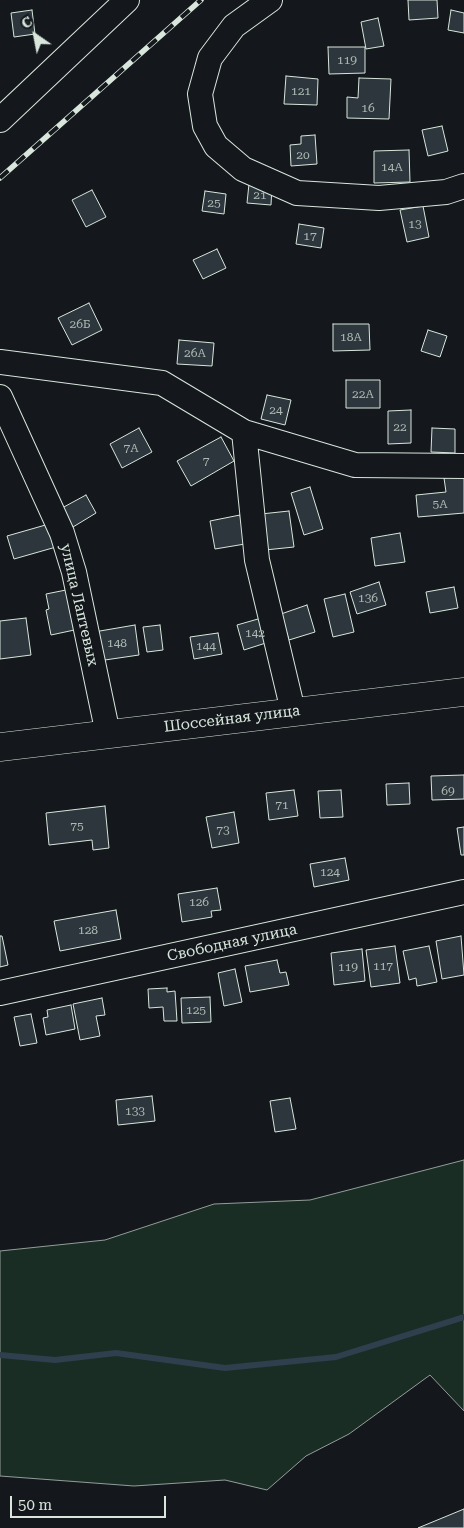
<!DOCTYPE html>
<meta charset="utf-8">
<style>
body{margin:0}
#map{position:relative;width:464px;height:1528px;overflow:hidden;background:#14181c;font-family:"Roboto Serif",serif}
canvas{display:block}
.north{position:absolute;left:10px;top:10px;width:50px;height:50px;-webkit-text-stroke:4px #14181c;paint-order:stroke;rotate:327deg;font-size:14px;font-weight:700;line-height:20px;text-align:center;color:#d8e6dc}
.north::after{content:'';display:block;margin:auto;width:18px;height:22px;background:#d8e6dc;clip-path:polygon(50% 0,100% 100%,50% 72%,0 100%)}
.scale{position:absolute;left:10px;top:1496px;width:156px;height:22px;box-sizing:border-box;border:2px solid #d8e6dc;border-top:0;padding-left:6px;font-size:15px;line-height:18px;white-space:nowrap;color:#d8e6dc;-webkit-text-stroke:4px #14181c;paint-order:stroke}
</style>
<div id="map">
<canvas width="464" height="1528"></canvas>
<div class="north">С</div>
<div class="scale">50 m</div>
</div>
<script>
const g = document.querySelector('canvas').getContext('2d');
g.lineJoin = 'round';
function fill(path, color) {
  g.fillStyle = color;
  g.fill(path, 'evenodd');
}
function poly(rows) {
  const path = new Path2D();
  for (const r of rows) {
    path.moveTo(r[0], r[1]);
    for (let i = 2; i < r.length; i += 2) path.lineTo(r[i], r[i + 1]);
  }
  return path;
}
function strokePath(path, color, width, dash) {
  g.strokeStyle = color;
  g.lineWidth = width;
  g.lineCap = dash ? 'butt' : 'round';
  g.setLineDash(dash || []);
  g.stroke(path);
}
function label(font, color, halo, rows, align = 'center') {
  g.font = font + ' "Roboto Serif",serif';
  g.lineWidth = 4;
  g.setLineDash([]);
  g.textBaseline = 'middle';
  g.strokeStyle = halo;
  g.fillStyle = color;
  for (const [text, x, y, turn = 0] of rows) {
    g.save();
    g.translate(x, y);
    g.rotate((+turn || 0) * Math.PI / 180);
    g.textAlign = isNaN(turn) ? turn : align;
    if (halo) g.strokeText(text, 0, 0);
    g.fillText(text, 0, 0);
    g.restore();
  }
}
const green = poly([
 [464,1160,464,1411,430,1375,349,1434,306,1456,267,1490,225,1480,134,1486,0,1476,0,1251,105,1240,214,1204,310,1200,464,1160]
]);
const stream = poly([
 [0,1355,55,1360,116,1353,225,1368,336,1357,464,1317]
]);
const building = poly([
 [408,0,437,0,438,18,409,20,408,0],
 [32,10,35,34,14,37,11,13,32,10],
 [451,10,464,13,464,33,448,30,451,10],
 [378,18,384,46,366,49,361,22,378,18],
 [328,47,365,47,365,73,329,74,328,47],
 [286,76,318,79,317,105,284,104,286,76],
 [359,78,391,79,389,119,347,118,347,97,358,98,359,78],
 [442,126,448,151,428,156,422,130,442,126],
 [315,135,317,164,291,166,290,145,301,144,301,136,315,135],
 [409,150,410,182,374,183,374,151,409,150],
 [249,184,272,186,271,205,247,203,249,184],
 [92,190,106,217,86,227,72,200,92,190],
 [205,191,226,194,224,214,202,211,205,191],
 [423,206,429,237,407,242,400,210,423,206],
 [299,224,324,228,321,248,296,244,299,224],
 [217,249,226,268,203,279,193,260,217,249],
 [89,303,102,330,72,345,58,318,89,303],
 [333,324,369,324,370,350,333,351,333,324],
 [428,330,447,336,440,357,421,351,428,330],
 [179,340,214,343,212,366,177,364,179,340],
 [346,380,380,380,380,408,346,408,346,380],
 [267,395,291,400,285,425,261,419,267,395],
 [411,410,411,443,388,444,388,411,411,410],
 [139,428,152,452,122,468,110,444,139,428],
 [432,428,455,429,455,453,431,452,432,428],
 [221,437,234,461,191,486,177,461,221,437],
 [464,476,464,513,418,517,416,495,446,492,444,478,464,476],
 [310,487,323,529,304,535,291,493,310,487],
 [86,495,96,513,73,527,62,508,86,495],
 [289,511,294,547,265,550,261,514,289,511],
 [240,515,245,544,215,549,210,521,240,515],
 [49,524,56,547,14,559,7,536,49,524],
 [400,533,405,562,375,566,371,538,400,533],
 [379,582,386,605,357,614,350,592,379,582],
 [454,587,458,608,430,613,426,592,454,587],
 [71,589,79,629,51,635,46,610,49,609,46,594,71,589],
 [345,594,354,632,333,637,324,599,345,594],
 [307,605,315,632,289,640,281,614,307,605],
 [265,617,272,641,244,650,237,625,265,617],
 [26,618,31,655,0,659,0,621,26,618],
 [135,625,139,655,98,661,94,632,135,625],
 [160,625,163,650,147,652,143,627,160,625],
 [218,633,222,654,194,659,190,637,218,633],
 [464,775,464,799,432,800,431,776,464,775],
 [409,783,410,804,387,805,386,784,409,783],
 [294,790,298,816,269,820,266,793,294,790],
 [341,790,343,817,320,818,318,791,341,790],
 [105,806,109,848,93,850,92,840,49,845,46,813,105,806],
 [234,812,239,843,212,848,206,817,234,812],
 [464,827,464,855,461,855,457,828,464,827],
 [345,858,349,880,314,887,310,864,345,858],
 [217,888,221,910,211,911,212,917,182,922,178,894,217,888],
 [116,910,121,939,60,951,54,921,116,910],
 [0,936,2,936,8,965,0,967,0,936],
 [461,936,464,975,442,979,436,941,461,936],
 [395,946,400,983,371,987,366,950,395,946],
 [429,946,437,982,417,986,416,978,409,980,403,951,429,946],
 [362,949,365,981,334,985,331,953,362,949],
 [277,960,280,973,286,972,289,985,250,992,245,966,277,960],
 [235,969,242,1002,224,1006,218,973,235,969],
 [167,988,167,992,175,991,177,1021,164,1021,163,1007,149,1008,148,989,167,988],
 [210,997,211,1022,182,1023,181,998,210,997],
 [102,998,105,1015,96,1016,100,1036,80,1040,73,1004,102,998],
 [71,1005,75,1029,46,1035,43,1018,48,1017,47,1010,71,1005],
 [31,1014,37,1043,20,1046,14,1017,31,1014],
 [152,1096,155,1121,118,1125,116,1100,152,1096],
 [290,1098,296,1129,275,1132,270,1101,290,1098],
 [464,1509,464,1528,418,1528,464,1509]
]);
const minor = poly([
 [270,0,234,26,210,58,200,94,205,126,216,146,243,169,297,193,379,198,446,192,464,186],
 [0,120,127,0],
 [0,362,162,383,244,432,355,465,464,466],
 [0,397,62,533,74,572,108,734],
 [244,432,257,560,293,711],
 [0,993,464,892]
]);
const major = poly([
 [0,747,464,692]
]);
const rail = poly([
 [0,178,201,0]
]);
const numberNames = [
 ["119",347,60],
 ["121",301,91],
 ["16",368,108],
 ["20",303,155],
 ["14А",392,167],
 ["21",260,195],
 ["25",214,203],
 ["13",415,224],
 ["17",310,236],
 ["26Б",80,324],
 ["18А",351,337],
 ["26А",195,353],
 ["22А",363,394],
 ["24",276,410],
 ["22",400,427],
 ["7А",131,448],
 ["7",206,461],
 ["5А",440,504],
 ["136",368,598],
 ["142",255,633],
 ["148",117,643],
 ["144",206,646],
 ["69",448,791],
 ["71",282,805],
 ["75",77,826],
 ["73",223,830],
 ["124",330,872],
 ["126",199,902],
 ["128",88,930],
 ["117",383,966],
 ["119",348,967],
 ["125",196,1010],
 ["133",135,1111]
];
const streetNames = [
 ["улица Лаптевых",79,605,77],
 ["Шоссейная улица",232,719,-7],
 ["Свободная улица",232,943,-12]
];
fill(green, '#1a2d24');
strokePath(green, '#939e99', 1);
strokePath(stream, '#2f3f4d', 6);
fill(building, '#2c363c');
strokePath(building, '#d8e6dc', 1);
strokePath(minor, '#d8e6dc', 26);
strokePath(major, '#d8e6dc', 29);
strokePath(minor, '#14181c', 24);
strokePath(major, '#14181c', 28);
strokePath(rail, '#d8e6dc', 5.5);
strokePath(rail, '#14181c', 4, [11]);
label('12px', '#adbab4', null, numberNames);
label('15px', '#d8e6dc', '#14181c', streetNames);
</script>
